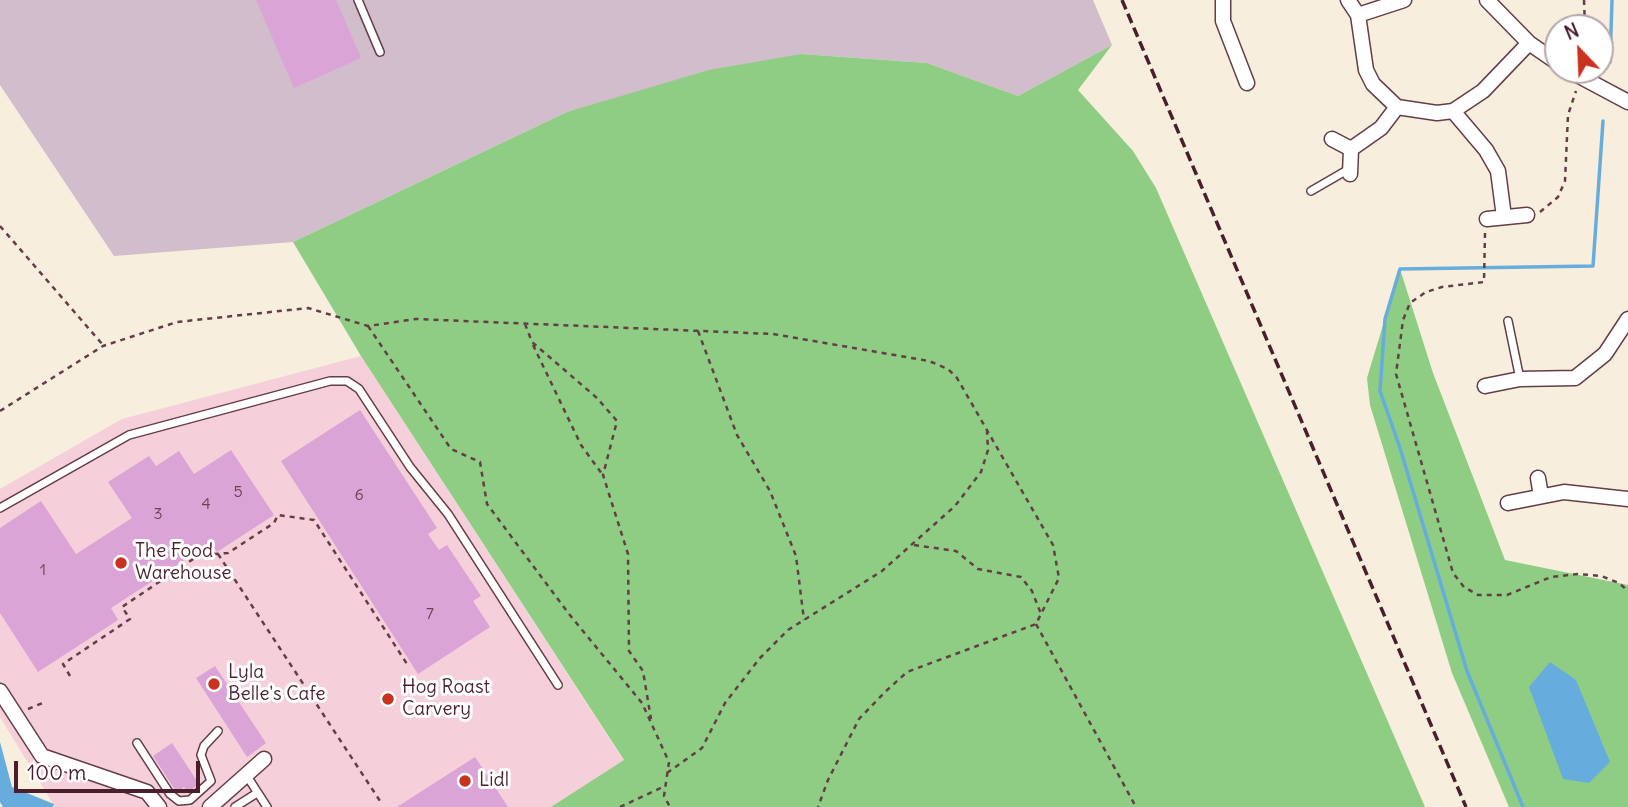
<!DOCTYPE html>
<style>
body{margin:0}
#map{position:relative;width:1628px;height:807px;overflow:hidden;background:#f7eede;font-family:Delius,sans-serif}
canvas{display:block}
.north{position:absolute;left:1544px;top:14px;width:70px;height:70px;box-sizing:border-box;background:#fff;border:2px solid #b7a5aa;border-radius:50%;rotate:337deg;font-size:19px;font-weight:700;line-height:28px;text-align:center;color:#4a1f2b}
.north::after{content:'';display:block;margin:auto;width:24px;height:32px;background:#c8321e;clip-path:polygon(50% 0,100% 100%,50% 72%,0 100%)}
.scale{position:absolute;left:14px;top:761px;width:186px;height:32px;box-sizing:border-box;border:4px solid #4a1f2b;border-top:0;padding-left:9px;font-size:21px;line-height:24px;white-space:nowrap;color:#4a1f2b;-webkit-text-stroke:5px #fff;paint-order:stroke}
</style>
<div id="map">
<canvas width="1628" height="807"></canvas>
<div class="north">N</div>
<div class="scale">100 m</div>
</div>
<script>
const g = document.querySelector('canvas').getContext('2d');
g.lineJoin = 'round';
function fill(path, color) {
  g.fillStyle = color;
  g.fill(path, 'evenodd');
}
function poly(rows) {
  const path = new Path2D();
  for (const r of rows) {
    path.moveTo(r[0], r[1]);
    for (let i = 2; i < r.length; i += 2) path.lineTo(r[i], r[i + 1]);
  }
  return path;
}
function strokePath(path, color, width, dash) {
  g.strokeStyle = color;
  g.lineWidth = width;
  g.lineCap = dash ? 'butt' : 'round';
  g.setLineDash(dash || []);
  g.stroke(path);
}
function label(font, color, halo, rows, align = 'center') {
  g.font = font + ' Delius,sans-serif';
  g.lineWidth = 6;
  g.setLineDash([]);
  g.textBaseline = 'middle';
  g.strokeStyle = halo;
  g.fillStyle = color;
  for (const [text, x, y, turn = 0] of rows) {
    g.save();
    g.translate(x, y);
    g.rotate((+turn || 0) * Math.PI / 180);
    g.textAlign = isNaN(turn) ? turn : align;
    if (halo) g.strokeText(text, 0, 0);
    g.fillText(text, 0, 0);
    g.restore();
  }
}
const built = poly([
 [361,356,624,761,551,807,55,807,0,717,0,489,122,419]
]);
const industrial = poly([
 [0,0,1093,0,1112,45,1018,96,927,63,801,54,567,112,293,242,114,256,0,85]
]);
const green = poly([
 [1112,45,1078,90,1133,151,1156,188,1425,807,551,807,624,760,361,356,293,242,567,112,709,70,801,54,927,63,1018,96],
 [1400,269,1433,373,1505,560,1628,585,1628,807,1509,807,1452,673,1370,405,1367,378]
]);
const water = poly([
 [1550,662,1576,680,1610,762,1589,783,1563,779,1529,687],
 [0,742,12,787,54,804,53,807,3,807,0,802]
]);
const stream = poly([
 [1610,62,1612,0],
 [1523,807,1467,671,1400,448,1380,391,1385,319,1400,269,1593,266,1603,121]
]);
const building = poly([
 [256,0,336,0,361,58,294,88],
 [360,410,437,528,428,534,439,550,447,545,481,596,473,601,490,627,418,674,281,461],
 [231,450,274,515,217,552,211,543,111,608,118,620,38,672,0,613,0,528,41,501,76,554,132,518,108,482,149,456,156,466,179,451,194,474],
 [215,666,266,743,247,757,196,678],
 [172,743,199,784,188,792,184,787,177,792,175,790,153,756],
 [475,757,508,807,397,807]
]);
const path = poly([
 [1584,0,1585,28],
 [1540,212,1558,197,1565,181,1568,115,1576,91],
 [0,226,103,345],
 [1485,233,1484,282,1442,287,1426,292,1410,303,1403,320,1396,374,1453,573,1464,587,1478,595,1507,595,1551,577,1578,574,1601,576,1619,583,1628,591],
 [525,324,532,342,597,398,617,421,603,475,628,554,629,651,643,671,651,719],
 [368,326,451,449,480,462,487,504,569,614,642,703,669,762,664,796,670,807],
 [698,331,737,435,770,491,796,556,804,620],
 [533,345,581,445,602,474],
 [0,411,103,346,177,322,308,308,368,326,416,319,773,334,929,361,948,369,957,378,1053,545,1059,578,1036,624,907,672,885,692,859,719,828,780,818,807],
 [914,545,956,551,978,569,1021,577,1032,591,1041,614],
 [218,554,382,804],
 [1036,624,1136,807],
 [70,676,63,664,130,619,122,607,208,549,215,554,228,553,274,523,278,515,314,520,407,664],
 [28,709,45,702],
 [667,773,702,748,725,703,760,658,788,630,882,571,955,506,981,472,988,450,987,431],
 [620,807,665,786]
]);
const service = poly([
 [358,0,380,52],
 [1311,191,1349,169],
 [1508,321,1520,379],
 [0,508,129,435,330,381,347,381,359,389,410,467,448,514,558,685],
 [137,743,170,794,179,801,190,800,211,781,201,755,204,746,218,731],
 [245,773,267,807],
 [235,807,257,793]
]);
const minor = poly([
 [1223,0,1223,21,1247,83],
 [1348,0,1358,15,1366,70,1373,84,1397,107,1437,113,1453,111,1483,91,1529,43],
 [1487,0,1529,43,1558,63],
 [1358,15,1404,0],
 [1568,70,1628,102],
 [1453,111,1486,150,1498,171,1504,217],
 [1332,139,1351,149,1350,174],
 [1351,149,1381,128,1397,107],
 [1487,219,1527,215],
 [1485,386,1520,379,1575,378,1605,354,1628,319],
 [1538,478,1541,496],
 [1508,503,1564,492,1628,499],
 [0,691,42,756,147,792,159,807],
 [210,807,264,759]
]);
const rail = poly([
 [1122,0,1466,807]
]);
const markers = [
 [121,563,7,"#c8321e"],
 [214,684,7,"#c8321e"],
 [388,699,7,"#c8321e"],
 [465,781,7,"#c8321e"]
];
const numberNames = [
 ["5",238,492],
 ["6",359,495],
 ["4",206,504],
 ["3",158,514],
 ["1",43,570],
 ["7",430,614]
];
const poiNames = [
 ["The Food",135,552],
 ["Warehouse",135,574],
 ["Lyla",228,673],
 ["Belle's Cafe",228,695],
 ["Hog Roast",402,688],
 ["Carvery",402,710],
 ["Lidl",479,781]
];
fill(built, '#f5cfda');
fill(industrial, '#d1bdcb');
fill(green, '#8ecd83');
fill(water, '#66addd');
strokePath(stream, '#66addd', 3.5);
fill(building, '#dba4d7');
strokePath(service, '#643e46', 10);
strokePath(minor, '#643e46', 17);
strokePath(path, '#643e46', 2.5, [5, 5]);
strokePath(service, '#fff', 7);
strokePath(minor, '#fff', 14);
strokePath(rail, '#4a1f2b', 3.5, [10, 5]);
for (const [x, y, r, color] of markers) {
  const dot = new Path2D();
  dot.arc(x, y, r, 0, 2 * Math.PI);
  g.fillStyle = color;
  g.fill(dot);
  strokePath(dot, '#fff', 2.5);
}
label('16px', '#6e4056', null, numberNames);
label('19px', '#4a1f2b', '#fff', poiNames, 'left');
</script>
